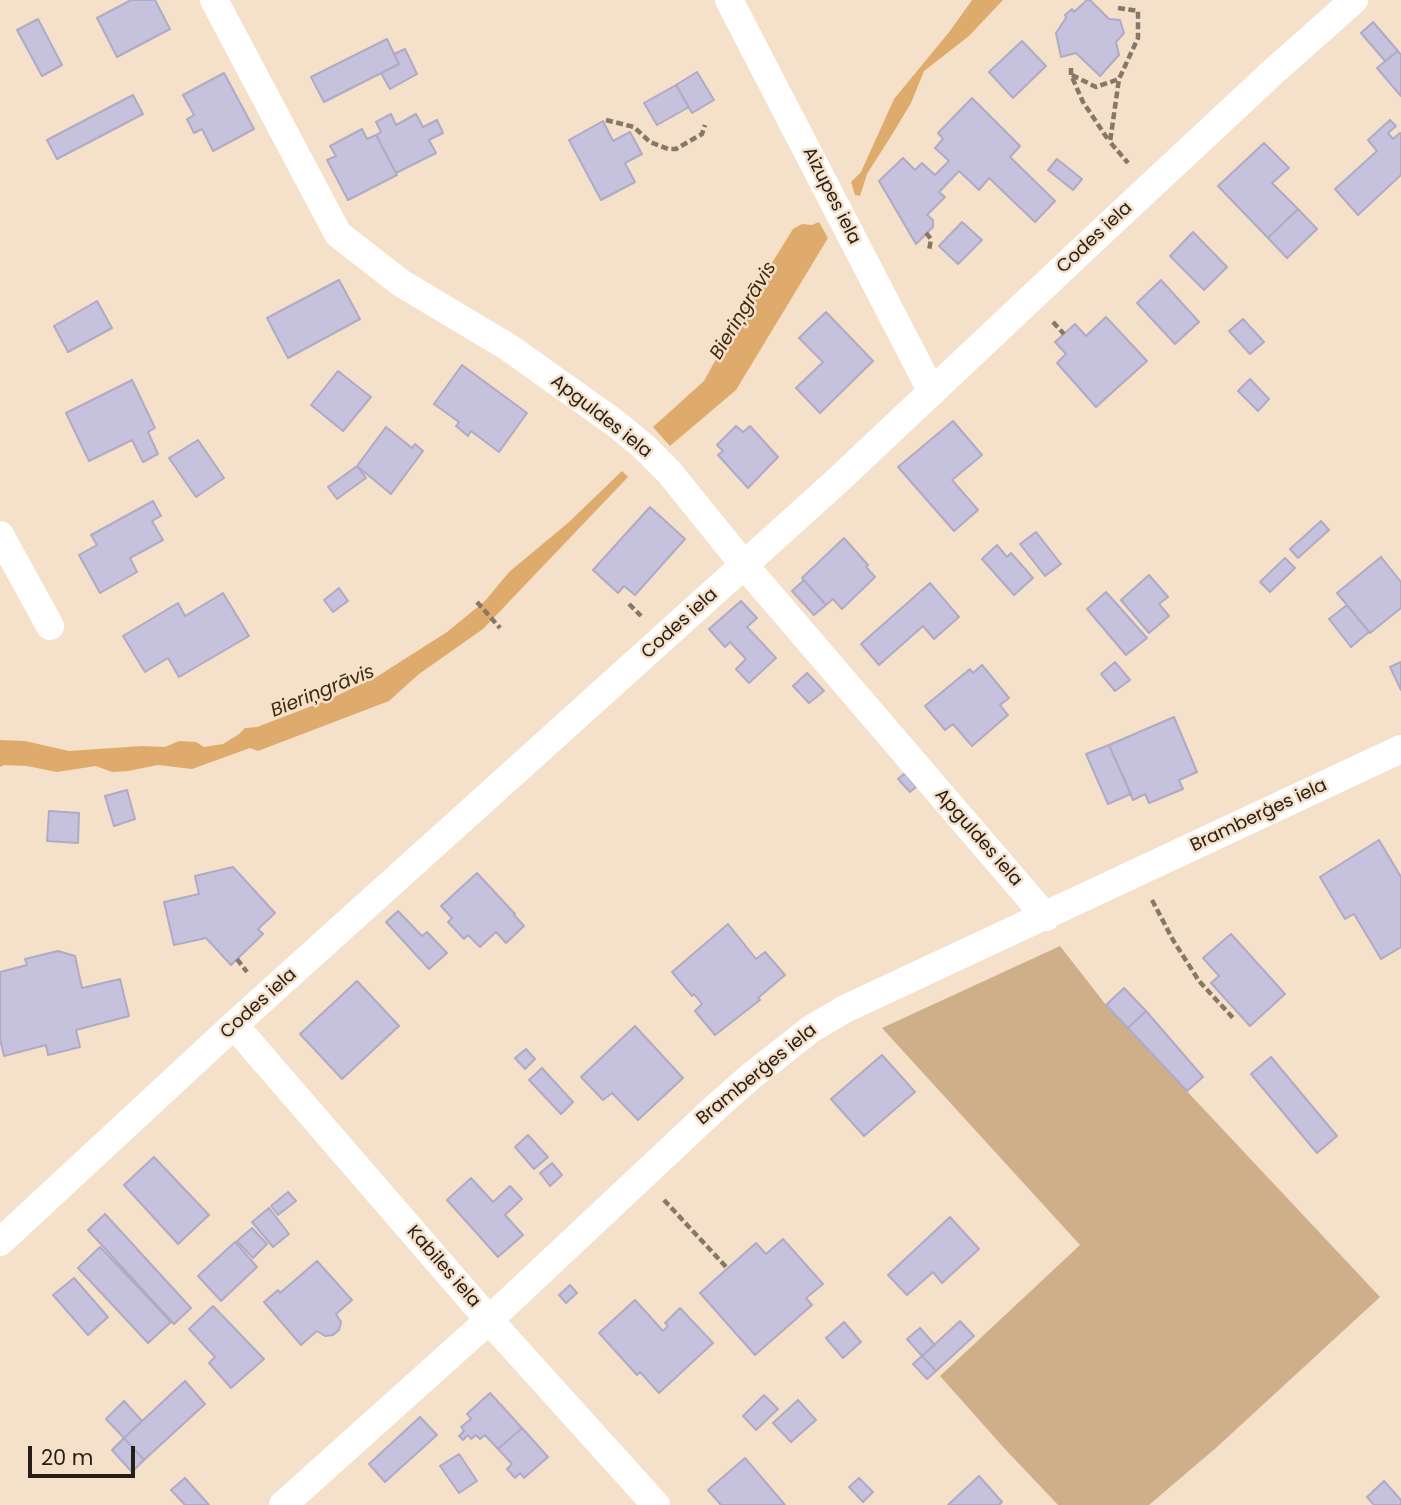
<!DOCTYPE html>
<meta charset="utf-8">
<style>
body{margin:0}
#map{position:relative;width:1401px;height:1505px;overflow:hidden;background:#f5e0c9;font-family:Poppins,sans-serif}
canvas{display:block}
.scale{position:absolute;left:28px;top:1446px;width:107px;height:32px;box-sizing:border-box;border:4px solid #261e16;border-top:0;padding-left:9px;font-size:21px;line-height:24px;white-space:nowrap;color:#261e16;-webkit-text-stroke:5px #f5e0c9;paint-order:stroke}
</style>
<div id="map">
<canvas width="1401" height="1505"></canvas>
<div class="scale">20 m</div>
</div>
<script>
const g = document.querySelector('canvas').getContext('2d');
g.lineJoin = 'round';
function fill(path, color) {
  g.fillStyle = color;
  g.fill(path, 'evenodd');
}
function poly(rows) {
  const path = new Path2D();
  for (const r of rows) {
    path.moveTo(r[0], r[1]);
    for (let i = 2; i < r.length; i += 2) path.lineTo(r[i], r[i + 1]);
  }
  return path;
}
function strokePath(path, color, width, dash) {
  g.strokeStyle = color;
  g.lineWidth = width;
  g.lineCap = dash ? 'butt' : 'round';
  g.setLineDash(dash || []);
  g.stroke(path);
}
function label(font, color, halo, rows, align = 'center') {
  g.font = font + ' Poppins,sans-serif';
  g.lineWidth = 5;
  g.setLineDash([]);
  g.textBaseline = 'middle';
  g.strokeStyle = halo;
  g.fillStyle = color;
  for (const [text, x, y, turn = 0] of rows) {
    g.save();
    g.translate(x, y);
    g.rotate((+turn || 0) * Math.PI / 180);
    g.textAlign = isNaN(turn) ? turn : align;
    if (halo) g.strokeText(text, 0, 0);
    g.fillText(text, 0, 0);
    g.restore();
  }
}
const green = poly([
 [1060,946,1106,1005,1380,1297,1217,1447,1149,1505,1058,1505,1004,1448,940,1376,1080,1245,882,1028]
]);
const water = poly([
 [972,0,1003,0,969,36,924,71,911,103,893,133,867,174,860,196,855,195,851,182,861,172,894,99,950,31],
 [819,222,828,238,736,390,670,446,653,427,704,381,747,303,793,229,802,224,812,225],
 [622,471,628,477,483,629,419,674,389,701,258,751,250,748,192,769,158,765,128,771,112,772,96,766,57,772,27,766,4,765,0,767,0,740,25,741,69,751,142,746,165,747,179,741,196,742,204,747,223,744,239,734,245,728,257,727,330,699,378,676,447,632,485,601,509,572,569,522]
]);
const building = poly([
 [131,0,155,0,170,29,117,57,97,18,131,0],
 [1087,0,1090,0,1109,19,1120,20,1124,33,1116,42,1119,55,1100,76,1076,53,1061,57,1056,33,1066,18,1065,15,1072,9,1074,12,1087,0],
 [38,19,62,65,42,76,17,30,38,19],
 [1373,22,1398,51,1385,61,1361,33,1373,22],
 [387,39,399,64,324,102,311,77,387,39],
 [1022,41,1046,66,1013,98,989,72,1022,41],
 [405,49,417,74,390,89,381,73,399,64,394,54,405,49],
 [1398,51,1401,55,1401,96,1377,68,1398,51],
 [697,72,714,100,692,113,676,85,697,72],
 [224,73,254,129,213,151,202,129,194,133,187,119,194,115,183,95,224,73],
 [676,85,689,107,657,125,644,103,676,85],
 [133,95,143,114,57,159,47,140,133,95],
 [972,98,1020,146,1010,157,1055,201,1035,222,989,178,979,190,959,171,939,192,945,197,927,215,933,220,933,227,916,244,879,181,903,158,915,170,922,163,935,175,949,161,935,148,943,139,938,133,972,98],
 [391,114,396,125,416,114,423,127,437,120,443,133,429,140,436,153,396,173,376,135,381,132,376,122,391,114],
 [1390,120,1396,126,1388,133,1393,139,1400,133,1401,134,1401,175,1358,215,1335,189,1377,151,1368,140,1390,120],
 [603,121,613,141,630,132,642,154,625,163,635,182,601,200,569,140,603,121],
 [362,129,367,139,376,135,397,175,348,200,327,160,336,156,330,146,362,129],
 [1264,143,1289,168,1272,183,1298,209,1268,238,1218,186,1264,143],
 [1057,159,1082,179,1073,190,1048,170,1057,159],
 [1298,209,1317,229,1287,258,1268,238,1298,209],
 [962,222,982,240,958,264,939,246,962,222],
 [1193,232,1227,267,1204,290,1170,256,1193,232],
 [339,280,360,319,288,358,267,318,339,280],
 [1161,280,1199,322,1175,344,1137,303,1161,280],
 [97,301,112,328,68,352,54,326,97,301],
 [826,312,873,361,820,413,796,388,823,362,799,338,826,312],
 [1106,317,1147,361,1096,407,1057,363,1066,354,1055,342,1075,324,1086,336,1106,317],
 [1243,319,1264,342,1250,354,1229,331,1243,319],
 [462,365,527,413,499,452,471,431,468,436,456,426,459,422,434,404,462,365],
 [338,371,371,397,343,431,311,405,338,371],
 [1250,379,1269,399,1258,411,1238,391,1250,379],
 [132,380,155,428,148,432,158,454,143,462,132,440,89,461,66,413,132,380],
 [953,421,982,455,952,480,978,510,954,531,898,467,953,421],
 [736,426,743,432,750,426,778,457,748,488,718,455,723,451,717,445,736,426],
 [386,427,412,448,415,444,423,451,391,494,357,466,386,427],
 [198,440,224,478,196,497,169,458,198,440],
 [357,466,366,478,337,499,328,487,357,466],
 [153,501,161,516,152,521,163,540,130,558,137,572,100,593,79,555,97,545,91,535,153,501],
 [650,507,685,539,635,595,624,586,618,593,593,570,650,507],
 [1321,521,1329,530,1298,558,1290,549,1321,521],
 [1036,532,1061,564,1045,576,1020,544,1036,532],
 [844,538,868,565,866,567,875,577,842,609,833,599,826,605,802,578,844,538],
 [997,545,1007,557,1011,553,1033,578,1014,595,982,559,997,545],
 [1381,557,1401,582,1401,608,1370,633,1337,593,1381,557],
 [1285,558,1295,568,1270,592,1260,582,1285,558],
 [1149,575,1168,597,1159,604,1169,616,1149,633,1121,600,1149,575],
 [804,580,826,605,814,615,792,591,804,580],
 [930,583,959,617,934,639,923,626,879,665,861,644,930,583],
 [339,588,348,601,333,612,324,600,339,588],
 [1106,592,1147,638,1126,655,1087,609,1106,592],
 [223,593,249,636,179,677,168,658,145,672,123,636,178,603,185,616,223,593],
 [741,601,757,618,747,627,776,658,749,683,736,669,746,659,730,642,725,647,709,629,741,601],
 [1347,605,1369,632,1351,647,1329,619,1347,605],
 [1115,662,1130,680,1115,691,1101,674,1115,662],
 [1401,662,1401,690,1390,667,1401,662],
 [982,665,1009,698,1000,705,1008,715,972,746,953,724,945,730,925,706,970,669,973,673,982,665],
 [807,673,824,691,809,703,793,686,807,673],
 [1174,717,1197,772,1179,780,1183,789,1149,803,1145,794,1133,800,1109,745,1174,717],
 [1109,745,1131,794,1108,804,1086,754,1109,745],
 [905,773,916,787,910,792,898,779,905,773],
 [127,790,135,819,114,826,105,796,127,790],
 [49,811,79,813,78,843,47,841,49,811],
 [1379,840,1401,877,1401,947,1381,959,1354,914,1345,919,1320,877,1379,840],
 [233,867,275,913,258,929,263,934,231,965,206,938,174,945,164,902,199,894,195,876,233,867],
 [477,873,515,914,514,915,524,926,506,943,496,932,480,947,468,935,464,939,448,922,452,918,441,906,477,873],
 [398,911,422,936,427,932,447,953,429,969,386,922,398,911],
 [728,924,756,959,765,952,785,975,758,998,760,1000,715,1035,695,1011,702,1004,694,994,692,996,672,972,728,924],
 [1231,934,1285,994,1250,1026,1211,983,1219,976,1203,958,1231,934],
 [58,951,75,956,82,988,120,979,129,1016,76,1030,80,1047,48,1055,46,1045,4,1056,0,1039,0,972,27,965,25,959,58,951],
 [357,981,399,1026,342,1079,300,1034,357,981],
 [1124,988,1146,1011,1128,1028,1106,1005,1124,988],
 [1146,1011,1203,1077,1187,1091,1128,1028,1146,1011],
 [635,1026,683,1078,638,1120,612,1093,603,1100,581,1077,635,1026],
 [526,1049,535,1059,525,1069,515,1058,526,1049],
 [882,1055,915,1092,864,1136,831,1099,882,1055],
 [1271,1057,1337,1136,1317,1153,1251,1074,1271,1057],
 [542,1068,573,1102,561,1114,529,1080,542,1068],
 [528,1135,548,1157,534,1169,515,1147,528,1135],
 [154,1157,209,1215,178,1244,124,1185,154,1157],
 [552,1163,562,1175,550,1186,540,1173,552,1163],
 [471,1178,493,1202,510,1186,522,1199,505,1215,523,1235,498,1257,447,1200,471,1178],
 [288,1192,296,1201,278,1215,271,1206,288,1192],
 [269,1208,289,1234,273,1247,252,1222,269,1208],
 [105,1214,191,1308,174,1324,88,1230,105,1214],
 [950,1217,979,1249,942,1283,933,1272,907,1295,888,1275,950,1217],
 [252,1228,267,1244,253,1258,237,1241,252,1228],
 [783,1239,823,1284,806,1298,812,1305,755,1355,700,1293,756,1243,766,1254,783,1239],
 [235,1242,257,1267,221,1301,198,1276,235,1242],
 [100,1247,171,1322,148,1343,78,1268,100,1247],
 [317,1261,352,1300,336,1314,341,1322,339,1330,333,1335,325,1336,317,1331,301,1345,264,1302,278,1290,280,1293,317,1261],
 [74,1278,108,1317,88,1335,53,1295,74,1278],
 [570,1285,577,1293,566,1303,559,1295,570,1285],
 [635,1300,663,1331,668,1326,665,1323,680,1308,713,1343,659,1393,640,1372,637,1375,599,1333,635,1300],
 [213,1306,264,1359,231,1388,209,1363,215,1357,189,1329,213,1306],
 [960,1321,974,1336,936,1371,922,1356,960,1321],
 [844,1322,861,1342,843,1358,826,1338,844,1322],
 [920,1328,935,1345,922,1356,907,1339,920,1328],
 [922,1356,936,1371,927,1379,913,1364,922,1356],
 [185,1381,205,1404,144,1460,124,1438,185,1381],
 [490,1393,522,1428,498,1449,485,1435,480,1439,476,1435,471,1439,468,1435,463,1440,459,1436,464,1431,461,1427,471,1419,467,1414,490,1393],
 [764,1395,778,1409,756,1430,743,1416,764,1395],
 [798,1400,816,1420,791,1442,773,1423,798,1400],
 [124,1401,142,1421,124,1438,106,1419,124,1401],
 [420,1417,437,1435,385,1482,369,1464,420,1417],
 [522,1428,548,1457,524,1478,520,1473,515,1478,507,1469,512,1464,498,1449,522,1428],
 [124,1438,144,1460,132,1472,112,1450,124,1438],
 [459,1454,477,1481,459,1493,440,1466,459,1454],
 [745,1458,785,1505,721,1505,708,1490,745,1458],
 [979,1476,1002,1502,999,1505,948,1505,979,1476],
 [185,1478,209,1505,185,1505,171,1490,185,1478],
 [859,1478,873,1492,863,1502,849,1487,859,1478],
 [1384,1481,1401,1500,1401,1505,1374,1505,1367,1497,1384,1481]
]);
const path = poly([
 [1118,8,1138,11,1138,38,1119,79,1110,142,1128,163],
 [1071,68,1071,75,1083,102,1109,141],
 [1072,75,1096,87,1119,79],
 [606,120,634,127,650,142,668,149,676,149,702,134,705,125],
 [926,233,931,239,929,251],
 [1053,322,1064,334],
 [477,602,500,628],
 [629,604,641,616],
 [1152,900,1173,940,1199,981,1234,1019],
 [237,959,247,972],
 [664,1200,728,1269]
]);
const street = poly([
 [214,0,338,234,401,283,508,347,615,423,643,446,669,472,745,566,1046,917],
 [729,0,932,392],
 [0,535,50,626],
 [234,1025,489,1320,656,1505],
 [0,1242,234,1025,836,482,1095,238,1274,71,1354,0],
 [283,1505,489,1320,715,1108,750,1077,811,1029,845,1009,1401,749]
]);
const streetNames = [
 ["Aizupes iela",831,196,63],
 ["Codes iela",1095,238,-43],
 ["Apguldes iela",601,417,38],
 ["Codes iela",680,624,-42],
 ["Bramberģes iela",1259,816,-25],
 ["Apguldes iela",978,838,49],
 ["Codes iela",259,1004,-42],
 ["Bramberģes iela",757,1075,-39],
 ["Kabiles iela",443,1267,49]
];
const waterNames = [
 ["Bieriņgrāvis",744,311,-59],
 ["Bieriņgrāvis",323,692,-22]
];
fill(green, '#cfaf8a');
fill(water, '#dfab6d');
fill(building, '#c6c1dd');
strokePath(building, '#afaac5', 2);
strokePath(path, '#867869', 4.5, [7, 3.5]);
strokePath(street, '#fff', 28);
label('18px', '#261e16', '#f5e0c9', streetNames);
label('italic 19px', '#3f290d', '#f5e0c9', waterNames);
</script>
